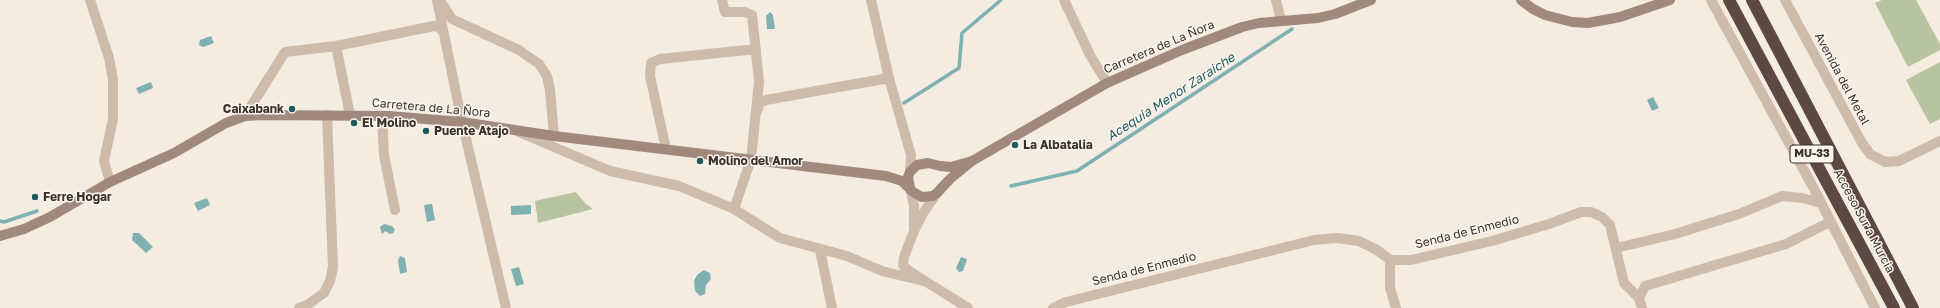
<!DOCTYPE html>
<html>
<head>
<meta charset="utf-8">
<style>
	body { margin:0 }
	canvas { display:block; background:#f4ebe1 }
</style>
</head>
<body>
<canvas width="1940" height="308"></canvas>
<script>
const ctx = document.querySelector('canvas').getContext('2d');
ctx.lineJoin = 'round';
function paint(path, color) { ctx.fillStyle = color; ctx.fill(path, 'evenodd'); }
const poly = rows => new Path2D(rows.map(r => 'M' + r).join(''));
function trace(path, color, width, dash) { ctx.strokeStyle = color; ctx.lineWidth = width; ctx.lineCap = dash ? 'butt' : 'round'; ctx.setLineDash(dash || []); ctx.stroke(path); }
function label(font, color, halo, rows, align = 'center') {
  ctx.font = font + ' "Golos Text",sans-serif'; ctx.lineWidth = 3; ctx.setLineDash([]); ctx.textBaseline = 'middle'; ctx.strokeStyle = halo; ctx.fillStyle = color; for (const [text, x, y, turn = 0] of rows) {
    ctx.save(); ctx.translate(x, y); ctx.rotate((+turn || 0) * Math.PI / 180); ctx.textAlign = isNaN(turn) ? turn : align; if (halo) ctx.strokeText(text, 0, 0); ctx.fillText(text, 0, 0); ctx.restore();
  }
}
const green = poly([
	[1882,0,1916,0,1940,44,1940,50,1908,67,1875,3],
	[1940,62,1940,119,1930,124,1906,80],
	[576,192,585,203,593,209,538,223,535,201]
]);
const water = poly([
	[770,12,773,15,775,29,767,29,766,16],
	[211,36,214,43,203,47,199,45,200,40],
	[151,82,153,88,139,94,136,88],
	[1653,97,1659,108,1652,111,1647,100],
	[207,198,210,205,198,211,194,203],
	[432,204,435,220,427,222,424,205],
	[531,205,531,214,511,215,511,206],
	[384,224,392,226,395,230,393,233,390,234,385,231,382,234,380,227],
	[133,233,139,233,153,247,146,253,132,240],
	[400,256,405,258,407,272,400,274,398,260],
	[961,257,967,259,963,271,959,272,956,268],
	[519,267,524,284,516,286,511,269],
	[704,270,710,273,711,279,706,285,705,294,700,296,695,291,694,281,697,275]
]);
const stream = poly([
	[904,103,959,68,962,33,1001,0],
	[1011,186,1077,171,1292,29],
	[0,221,4,222,37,211]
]);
const minor = poly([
	[90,0,109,58,113,80,113,119,104,161,110,182],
	[437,0,462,122,506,308],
	[440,0,452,19,519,50,539,64,547,76,550,90,554,136],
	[722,0,725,12,745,12,752,15,759,82,751,159,734,209],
	[871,0,889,78,911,155,910,172],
	[1064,0,1090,55,1107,83],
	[1276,0,1281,20],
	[1711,0,1813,187,1875,308],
	[1785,0,1862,143,1870,154,1885,162,1899,161,1940,141],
	[336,46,350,115],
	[757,111,760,103,766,100,889,78],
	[245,116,285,52,336,46,434,26,439,27,442,31],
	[382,116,384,155,395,210],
	[519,132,610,171,679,186,734,209,780,238,847,256,882,271,924,281],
	[666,149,650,76,651,63,660,59,756,49],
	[1616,248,1675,234,1739,214,1782,196,1802,198,1821,203],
	[820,250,832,308],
	[1390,260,1390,288,1396,308],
	[1639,298,1645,286,1786,244,1830,222],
	[299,308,307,305,324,293,330,281,333,267,327,115],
	[1053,308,1066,302,1314,240,1337,238,1359,241,1377,250,1390,260,1411,260,1492,241,1549,224,1581,212,1591,212,1602,217,1610,225,1624,283,1639,298,1642,308]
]);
const tertiary = poly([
	[910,188,914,205,914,227],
	[937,193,923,213,914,231,904,257,903,265,909,271,968,308]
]);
const secondary = poly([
	[1521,0,1533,9,1545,15,1572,22,1588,23,1620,17,1670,0],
	[910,188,908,177,910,172,917,165,928,163,940,166,951,167,972,161,1107,83,1182,50,1242,27,1259,23,1318,18,1335,14,1371,0],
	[0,236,24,229,50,217,110,182,174,153,226,123,245,116,262,115,389,116,462,122,554,136,886,176,902,181,913,192,922,197,933,196,937,193,950,179,972,161]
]);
const motorway = poly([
	[1729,0,1894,308],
	[1752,0,1913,308]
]);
const markers = [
	[292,109,4,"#1f5a5e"],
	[354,123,4,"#1f5a5e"],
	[426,131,4,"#1f5a5e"],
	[1015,145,4,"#1f5a5e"],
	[700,161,4,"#1f5a5e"],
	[35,197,4,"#1f5a5e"]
];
const shields = [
	[1812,154,44]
];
const shieldNames = [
	["MU-33",1812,154]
];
const streetNames = [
	["Carretera de La Ñora",1159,47,-23],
	["Avenida del Metal",1842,79,62],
	["Carretera de La Ñora",431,108,5],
	["Acceso Sur a Murcia",1864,221,62],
	["Senda de Enmedio",1467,232,-14],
	["Senda de Enmedio",1144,269,-14]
];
const poiNames = [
	["Caixabank",284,109,"right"],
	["El Molino",362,123],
	["Puente Atajo",434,131],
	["La Albatalia",1023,145],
	["Molino del Amor",708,161],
	["Ferre Hogar",43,197]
];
const waterNames = [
	["Acequia Menor Zaraiche",1171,97,-33]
];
paint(green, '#b8c4a0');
paint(water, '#7fb0b2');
trace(stream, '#7fb0b2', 3.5);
trace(minor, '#cdbbac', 10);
trace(tertiary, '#cdbbac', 10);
trace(secondary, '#a18a7d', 10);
trace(motorway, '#5c4a42', 12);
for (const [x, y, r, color] of markers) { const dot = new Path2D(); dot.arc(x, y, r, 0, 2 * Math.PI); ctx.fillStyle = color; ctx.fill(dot); trace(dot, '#fbf5ee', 1.5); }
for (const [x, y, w] of shields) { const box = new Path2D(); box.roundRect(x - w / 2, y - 9, w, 18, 3); ctx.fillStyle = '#fbf5ee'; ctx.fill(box); trace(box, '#3b302b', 1); }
label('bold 11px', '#3b302b', null, shieldNames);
label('12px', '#3b302b', '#fbf5ee', streetNames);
label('bold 12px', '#3b302b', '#fbf5ee', poiNames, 'left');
label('italic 13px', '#1f5a5e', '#fbf5ee', waterNames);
</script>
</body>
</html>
